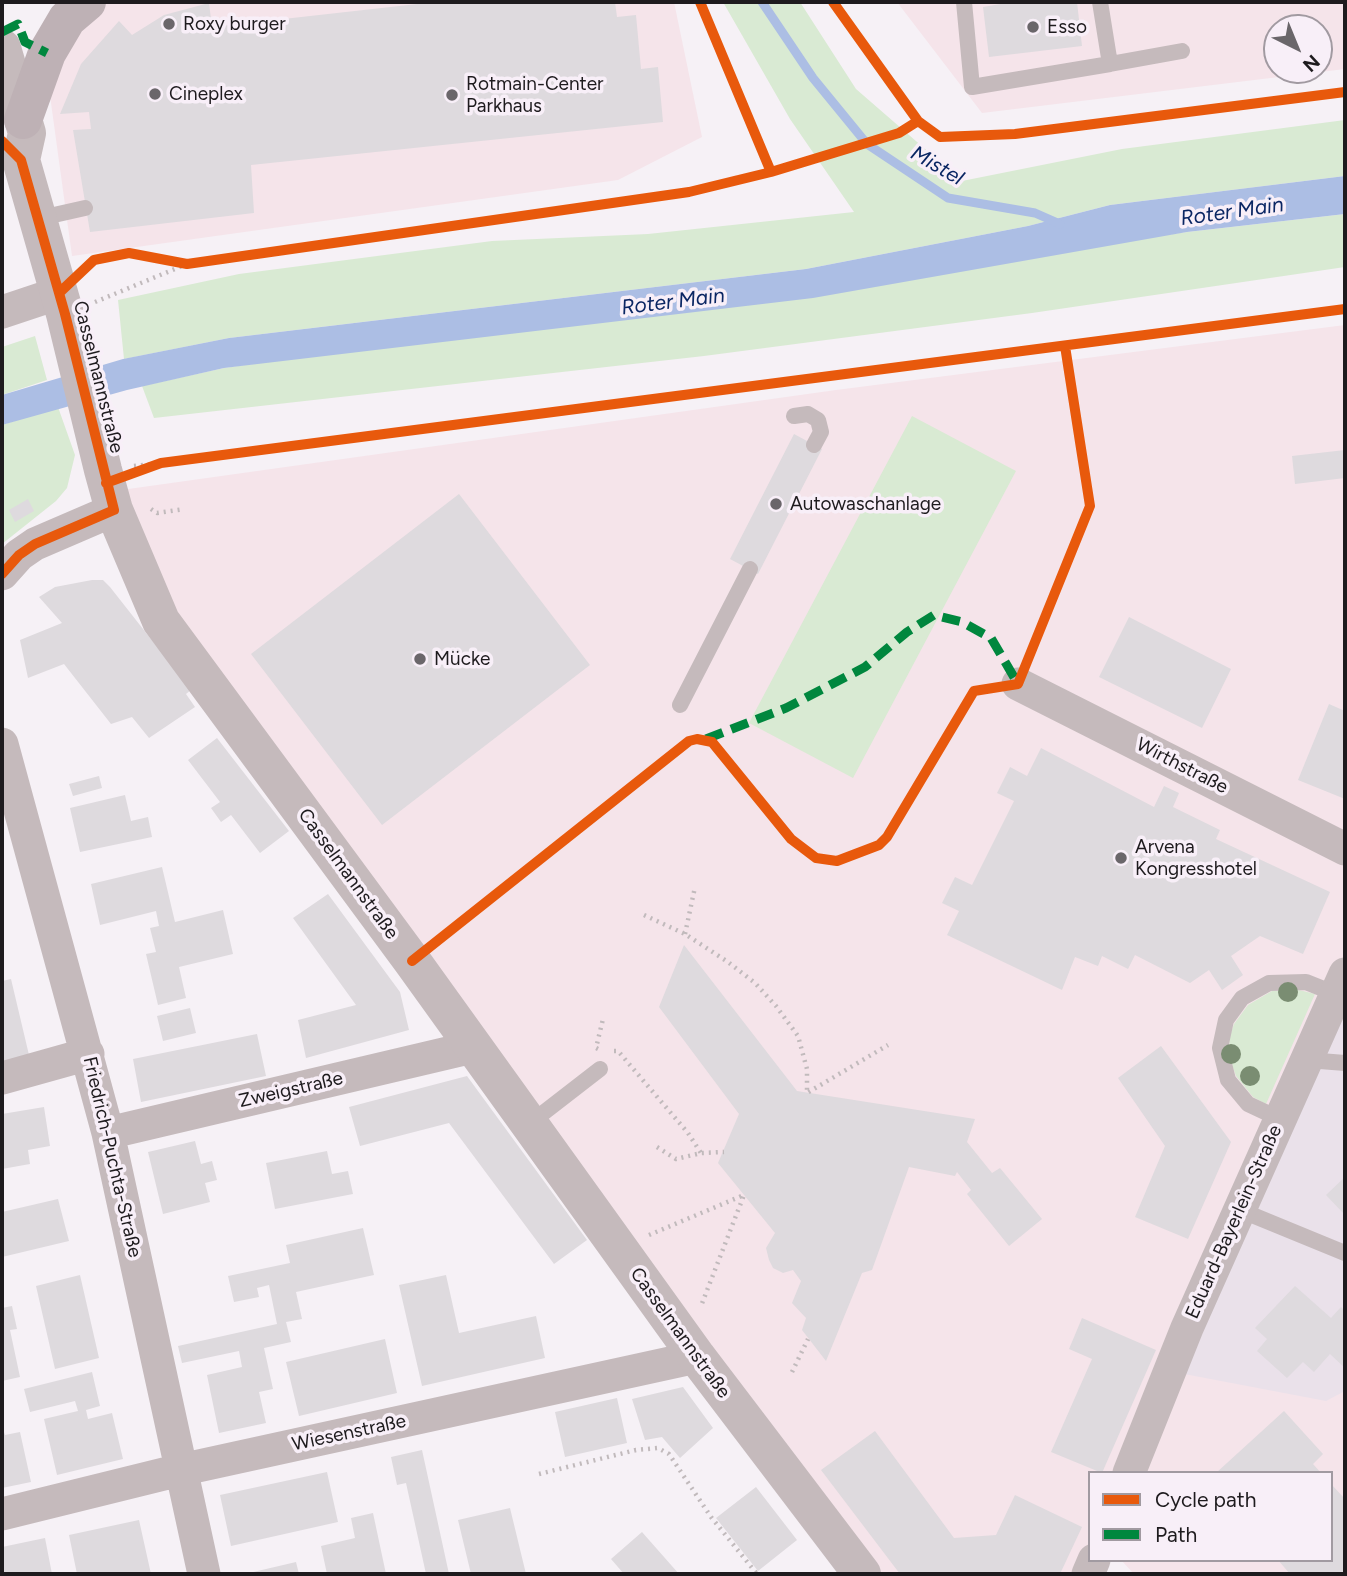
<!DOCTYPE html>
<html>
<head>
<meta charset="utf-8">
<style>
	body { margin:0 }
	#map { position:relative; width:1347px; height:1576px; overflow:hidden; background:#f6f1f6; font-family:Figtree,sans-serif }
	canvas { display:block }
	.frame { position:absolute; inset:0; border:4px solid #1e1b1e; pointer-events:none }
	.legend { position:absolute; left:1088px; top:1471px; width:245px; height:91px; box-sizing:border-box; background:#f8eff8; border:2px solid #a19aa1; margin:0; padding:9px 12px; list-style:none; font-size:21px; color:#1e1b1e }
	.legend li { display:flex; align-items:center; gap:14px; height:35px }
	.legend b { width:35px; border:2px solid #a19aa1 }
	.north { position:absolute; left:1263px; top:14px; width:70px; height:70px; box-sizing:border-box; background:#f8eff8; border:2px solid #a19aa1; border-radius:50%; rotate:137deg; font-size:19px; font-weight:700; line-height:28px; text-align:center; color:#1e1b1e }
	.north::after { content:''; display:block; margin:auto; width:24px; height:32px; background:#6a666a; clip-path:polygon(50% 0,100% 100%,50% 72%,0 100%) }
</style>
</head>
<body>
<div id="map">
<canvas width="1347" height="1576"></canvas>
<div class="frame"></div>
<ul class="legend">
<li><b style="height:9px;background:#e8590c"></b>Cycle path</li>
<li><b style="height:9px;background:#00873e"></b>Path</li>
</ul>
<div class="north">N</div>
</div>
<script>
const ctx = document.querySelector('canvas').getContext('2d');
ctx.lineJoin = 'round';
function paint(path, color) { ctx.fillStyle = color; ctx.fill(path, 'evenodd'); }
const poly = rows => new Path2D(rows.map(r => 'M' + r).join(''));
function trace(path, color, width, dash) { ctx.strokeStyle = color; ctx.lineWidth = width; ctx.lineCap = dash ? 'butt' : 'round'; ctx.setLineDash(dash || []); ctx.stroke(path); }
function label(font, color, halo, rows, align = 'center') {
  ctx.font = font + ' Figtree,sans-serif'; ctx.lineWidth = 7; ctx.setLineDash([]); ctx.textBaseline = 'middle'; ctx.strokeStyle = halo; ctx.fillStyle = color; for (const [text, x, y, turn = 0] of rows) {
    ctx.save(); ctx.translate(x, y); ctx.rotate((+turn || 0) * Math.PI / 180); ctx.textAlign = isNaN(turn) ? turn : align; if (halo) ctx.strokeText(text, 0, 0); ctx.fillText(text, 0, 0); ctx.restore();
  }
}
const commercial = poly([
	[98,2,674,2,702,137,618,180,72,256,48,81],
	[897,2,1345,2,1345,69,982,113],
	[1277,28,1319,28,1319,70,1277,70],
	[1345,325,1345,1574,1134,1574,1121,1560,1331,1560,1331,1473,1090,1473,1090,1560,1084,1574,865,1574,163,620,114,491,836,390]
]);
const built = poly([
	[1345,1005,1345,1391,1326,1401,1179,1373]
]);
const green = poly([
	[723,2,800,2,856,89,962,181,1122,149,1345,120,1345,176,1110,205,1028,226,806,269,229,338,124,359,118,300,239,274,492,241,648,234,854,212,790,119],
	[1345,214,1345,267,1032,313,704,356,154,418,142,386,224,368,1187,232],
	[35,336,47,380,2,395,2,347],
	[58,407,75,455,67,488,56,501,2,544,2,425],
	[912,416,1016,471,853,778,749,723],
	[1295,989,1315,994,1266,1104,1253,1097,1236,1076,1231,1062,1229,1038,1234,1024,1248,1005,1272,991]
]);
const water = poly([
	[1345,176,1345,214,1187,232,813,298,224,368,127,390,2,425,2,395,123,359,229,338,806,269,1028,226,1110,205]
]);
const stream = poly([
	[762,2,813,78,867,144,948,198,1035,213,1060,224]
]);
const building = poly([
	[435,2,615,2,617,17,636,15,641,69,658,67,663,122,251,165,254,213,90,232,73,130,91,129,89,112,60,114,81,64,119,21,132,35,164,15,209,3,212,27],
	[1012,2,1077,2,1082,46,989,57,983,7],
	[794,434,822,449,758,574,730,559],
	[1345,450,1345,478,1295,484,1292,456],
	[459,494,590,665,382,825,251,654],
	[28,499,34,511,15,522,9,510],
	[92,580,103,580,110,587,191,690,186,694,195,707,149,738,132,717,111,724,64,664,28,678,20,640,62,623,39,597,55,587],
	[1129,617,1231,669,1202,728,1099,677],
	[1329,704,1345,711,1345,799,1298,780],
	[217,738,289,831,260,853,231,815,221,822,211,808,220,802,188,760],
	[1041,748,1154,807,1164,786,1179,793,1173,807,1220,830,1216,839,1330,892,1303,954,1260,936,1231,956,1243,975,1222,990,1209,970,1190,983,1135,955,1128,969,1102,956,1098,966,1075,957,1062,990,947,935,959,911,942,903,955,877,972,885,1014,801,997,793,1010,767,1027,776],
	[99,776,102,788,73,796,69,784],
	[125,795,131,821,148,817,152,837,80,852,70,808],
	[162,867,175,922,223,910,233,954,179,967,186,998,158,1005,146,954,156,952,150,928,159,926,156,911,100,925,91,884],
	[328,894,400,992,409,1030,306,1058,298,1020,356,1005,293,918],
	[684,945,797,1091,975,1119,967,1142,992,1173,1000,1168,1042,1219,1009,1246,967,1194,971,1190,957,1172,955,1176,909,1167,872,1270,862,1273,826,1361,802,1330,806,1318,792,1303,801,1281,793,1270,783,1273,773,1268,769,1260,766,1248,775,1233,718,1163,739,1114,659,1007],
	[11,979,29,1055,2,1062,2,981],
	[190,1008,196,1033,163,1041,157,1016],
	[257,1034,266,1076,141,1102,133,1059],
	[1161,1046,1231,1142,1188,1239,1135,1217,1165,1146,1118,1078],
	[467,1076,587,1240,554,1264,449,1123,360,1146,349,1107],
	[44,1107,50,1146,28,1150,30,1164,2,1169,2,1114],
	[195,1141,201,1164,212,1161,217,1180,205,1183,210,1202,163,1214,148,1152],
	[327,1151,332,1174,348,1171,353,1194,275,1209,266,1163],
	[1345,1177,1345,1215,1326,1195],
	[58,1199,69,1241,2,1257,2,1212],
	[363,1228,374,1275,296,1292,302,1319,286,1322,291,1342,264,1348,273,1389,259,1392,266,1423,219,1433,207,1375,242,1367,239,1351,182,1363,178,1346,277,1324,269,1285,257,1288,259,1297,234,1302,228,1276,290,1263,286,1245],
	[80,1275,99,1358,55,1369,36,1286],
	[446,1275,459,1333,536,1316,545,1358,422,1386,399,1285],
	[1295,1286,1331,1318,1341,1307,1345,1311,1345,1368,1330,1354,1314,1372,1303,1362,1287,1378,1257,1351,1267,1339,1255,1328],
	[12,1306,17,1329,10,1330,20,1377,2,1381,2,1308],
	[1082,1318,1156,1350,1102,1473,1051,1452,1092,1359,1069,1349],
	[385,1339,397,1393,299,1416,286,1362],
	[92,1372,100,1406,86,1410,88,1419,112,1413,123,1459,57,1475,44,1419,78,1411,75,1401,30,1412,24,1389],
	[683,1387,713,1428,680,1458,662,1437,645,1440,632,1399],
	[617,1398,627,1443,565,1457,555,1412],
	[1284,1411,1323,1454,1313,1464,1321,1473,1216,1473],
	[2,1426,5,1435,20,1432,31,1482,2,1488],
	[875,1431,954,1538,996,1535,1015,1495,1082,1527,1060,1574,900,1574,821,1470],
	[422,1450,449,1574,426,1574,406,1483,397,1485,391,1457],
	[327,1472,338,1522,231,1546,220,1495],
	[1331,1484,1345,1499,1345,1574,1290,1574,1278,1560,1331,1560],
	[756,1487,797,1540,758,1571,716,1518],
	[510,1508,526,1574,471,1574,458,1520],
	[373,1513,386,1574,327,1574,321,1546,355,1538,351,1518],
	[139,1520,151,1574,77,1574,69,1535],
	[642,1532,679,1574,624,1574,611,1559],
	[45,1538,52,1574,2,1574,2,1547],
	[296,1562,299,1574,249,1574,249,1573]
]);
const path = poly([
	[95,302,187,264],
	[134,466,161,463],
	[151,509,157,513,184,509],
	[644,915,685,934,728,962,755,983,776,1006,798,1036,807,1069,807,1093,888,1045],
	[685,934,695,887],
	[598,1049,596,1048,603,1019],
	[614,1051,618,1051,688,1133,701,1153],
	[657,1147,676,1159,701,1153,724,1152],
	[649,1235,744,1195,701,1306],
	[792,1372,808,1339],
	[539,1474,636,1450,658,1448,669,1454,711,1517,757,1574]
]);
const service = poly([
	[964,2,972,87,1110,64],
	[1100,2,1110,64,1182,51],
	[36,219,85,208],
	[794,416,808,414,818,420,821,432,814,445],
	[680,705,750,569],
	[1308,1056,1320,1061,1345,1063],
	[1280,1119,1248,1104,1228,1080,1220,1048,1226,1020,1242,998,1269,983,1306,982,1336,994],
	[529,1124,600,1069],
	[1240,1210,1345,1253]
]);
const minor = poly([
	[2,312,59,293],
	[2,574,19,555,35,544,114,510],
	[1018,684,1345,849],
	[2,744,108,1133,204,1574],
	[2,1078,88,1054],
	[108,1133,473,1047],
	[1129,1473,1187,1328,1345,974],
	[2,1514,180,1470,697,1357],
	[1088,1574,1094,1560]
]);
const tertiary = poly([
	[2,48,27,133,21,160,65,314,103,470,114,510,161,621,412,961,697,1357,862,1574]
]);
const primary = poly([
	[23,120,47,53,67,19,87,2]
]);
const quiet = poly([
	[2,32,18,24,25,42,47,53],
	[706,739,786,708,865,667,907,632,934,615,962,622,991,638,1018,684]
]);
const cycleway = poly([
	[700,2,771,172],
	[833,2,918,121],
	[2,141,21,160,65,314,114,510,35,544,19,555,2,574],
	[59,293,94,260,129,253,187,264,689,192,771,172,899,133,918,121,940,137,1015,134,1345,92],
	[106,483,161,463,1345,309],
	[412,961,689,741,697,739,712,742,791,839,816,858,837,861,879,845,887,837,974,691,1018,684,1090,506,1065,346]
]);
const trees = [
	[1288,992],
	[1231,1054],
	[1250,1076]
];
const markers = [
	[169,24,7,"#6a666a"],
	[1033,27,7,"#6a666a"],
	[155,94,7,"#6a666a"],
	[452,95,7,"#6a666a"],
	[776,504,7,"#6a666a"],
	[420,659,7,"#6a666a"],
	[1121,858,7,"#6a666a"]
];
const poiNames = [
	["Roxy burger",183,24],
	["Esso",1047,27],
	["Rotmain-Center",466,84],
	["Parkhaus",466,106],
	["Cineplex",169,94],
	["Autowaschanlage",790,504],
	["Mücke",434,659],
	["Arvena",1135,847],
	["Kongresshotel",1135,869]
];
const streetNames = [
	["Casselmannstraße",98,377,76],
	["Wirthstraße",1182,766,27],
	["Casselmannstraße",348,874,54],
	["Zweigstraße",291,1090,-13],
	["Friedrich-Puchta-Straße",112,1157,77],
	["Eduard-Bayerlein-Straße",1234,1222,-66],
	["Casselmannstraße",680,1333,54],
	["Wiesenstraße",349,1433,-12]
];
const waterNames = [
	["Mistel",937,166,30],
	["Roter Main",1232,212,-8],
	["Roter Main",673,302,-7]
];
paint(commercial, '#f5e4ea');
paint(built, '#eae1ea');
paint(green, '#d9ead3');
paint(water, '#acbee4');
trace(stream, '#acbee4', 9);
paint(building, '#dedade');
trace(path, '#c1babc', 4.5, [2, 5]);
trace(service, '#c5babc', 16);
trace(minor, '#c5babc', 33);
trace(tertiary, '#c5babc', 38);
trace(primary, '#beb1b5', 38);
trace(quiet, '#00873e', 9, [18, 9]);
trace(cycleway, '#e8590c', 10);
ctx.fillStyle = '#7a8d72';
for (const [x, y] of trees) { ctx.beginPath(); ctx.arc(x, y, 10, 0, 2 * Math.PI); ctx.fill(); }
for (const [x, y, r, color] of markers) { const dot = new Path2D(); dot.arc(x, y, r, 0, 2 * Math.PI); ctx.fillStyle = color; ctx.fill(dot); trace(dot, '#f8eff8', 2.5); }
label('19px', '#1e1b1e', '#f8eff8', poiNames, 'left');
label('19px', '#1e1b1e', '#f8eff8', streetNames);
label('italic 21px', '#0a2663', '#f8eff8', waterNames);
</script>
</body>
</html>
